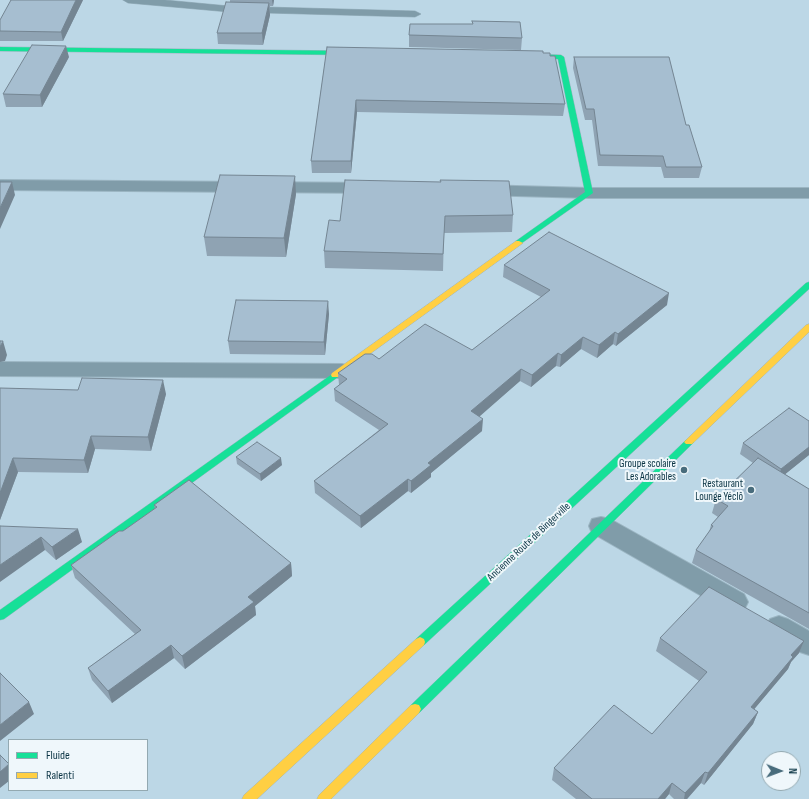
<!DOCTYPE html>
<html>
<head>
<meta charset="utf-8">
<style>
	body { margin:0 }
	#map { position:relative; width:809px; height:799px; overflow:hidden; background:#bcd7e6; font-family:"Sofia Sans Condensed",sans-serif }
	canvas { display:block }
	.legend { position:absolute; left:8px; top:739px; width:140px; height:52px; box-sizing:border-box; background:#eff7fb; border:1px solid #93a9b1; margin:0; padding:5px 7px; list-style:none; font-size:12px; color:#093343 }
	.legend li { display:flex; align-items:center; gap:8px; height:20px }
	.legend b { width:20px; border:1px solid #93a9b1 }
	.north { position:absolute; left:761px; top:751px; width:40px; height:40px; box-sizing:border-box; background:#eff7fb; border:1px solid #93a9b1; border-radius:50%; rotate:91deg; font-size:11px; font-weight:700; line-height:16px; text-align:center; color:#093343 }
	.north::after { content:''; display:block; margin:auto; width:14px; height:18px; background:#486c7c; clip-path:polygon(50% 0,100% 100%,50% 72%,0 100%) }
</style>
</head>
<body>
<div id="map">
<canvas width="809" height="799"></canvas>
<ul class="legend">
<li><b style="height:5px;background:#16e098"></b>Fluide</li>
<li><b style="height:5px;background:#ffcf43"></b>Ralenti</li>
</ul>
<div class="north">N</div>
</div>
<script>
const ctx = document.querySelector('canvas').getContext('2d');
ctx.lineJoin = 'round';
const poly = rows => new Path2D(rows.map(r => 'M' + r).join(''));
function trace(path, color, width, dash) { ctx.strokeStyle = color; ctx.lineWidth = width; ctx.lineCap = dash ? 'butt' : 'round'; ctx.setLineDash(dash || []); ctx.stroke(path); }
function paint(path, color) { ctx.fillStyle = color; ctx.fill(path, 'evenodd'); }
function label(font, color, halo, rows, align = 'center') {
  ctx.font = font + ' "Sofia Sans Condensed",sans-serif'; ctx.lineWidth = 4; ctx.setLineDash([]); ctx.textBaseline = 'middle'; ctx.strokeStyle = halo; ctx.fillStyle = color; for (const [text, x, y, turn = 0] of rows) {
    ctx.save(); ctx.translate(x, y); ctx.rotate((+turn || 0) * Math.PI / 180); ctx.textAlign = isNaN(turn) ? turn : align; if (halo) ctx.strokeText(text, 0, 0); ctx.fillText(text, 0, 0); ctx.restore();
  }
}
const lane = poly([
	[123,0,165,0,229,6,415,11,421,14,415,17,229,12,128,3,123,0]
]);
const street = poly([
	[0,180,374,183,380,184,383,188,380,192,374,193,0,190,0,180],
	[480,185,589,188,809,188,809,198,589,198,480,195,474,194,471,190,474,186,480,185],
	[0,362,342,364,350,366,353,371,350,376,342,378,0,376,0,362],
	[601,517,610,519,744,594,748,602,744,610,735,613,726,610,592,533,589,526,592,519,601,517],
	[779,616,788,619,809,631,809,655,800,652,770,635,766,627,770,619,779,616]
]);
const fast = poly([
	[0,47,355,51,358,53,355,55,0,51,0,47],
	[525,54,561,55,564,57,593,193,519,245,515,243,516,241,585,192,558,59,523,57,522,56,525,54],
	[809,282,809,289,424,645,420,647,416,645,415,642,416,639,806,283,809,282],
	[335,372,338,373,339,375,338,377,4,619,0,620,0,610,335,372],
	[689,439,692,440,694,442,692,444,419,713,415,714,411,713,409,709,411,705,686,440,689,439]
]);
const slow = poly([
	[516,241,519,241,523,243,338,377,332,377,331,375,332,373,516,241],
	[809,324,809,332,692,444,686,444,684,442,686,440,806,325,809,324],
	[420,637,424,639,425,642,424,645,257,799,242,799,244,795,416,639,420,637],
	[415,704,419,705,421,709,419,713,331,799,317,799,319,795,411,705,415,704]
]);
const wall = poly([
	[83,0,63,41,0,41,0,31],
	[230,0,274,0,273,6,270,6,270,15,263,45,218,44,217,33,230,2],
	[472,24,522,38,521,50,409,47,409,35],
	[327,47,543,53,550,56,565,104,563,116,357,112,351,173,312,173,311,161],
	[69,57,42,107,6,107,3,94],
	[574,57,686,125,702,167,699,178,664,178,661,167,598,166,592,120,585,120,573,68],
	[345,180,513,215,512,232,444,233,443,271,325,268,324,251,340,221],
	[296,194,286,257,207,256,204,237],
	[504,265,667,305,616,346,613,344,597,358,581,349,560,367,556,366,531,387,520,381,479,416,482,431,431,473,431,477,411,493,408,491,361,528,315,493,314,481,379,430,335,401,334,389,339,385,338,373,379,359,472,350,541,297,503,277],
	[329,314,325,355,230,354,228,341],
	[0,388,166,394,151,451,95,449,88,473,18,472,0,520],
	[809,421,809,455,785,474,809,489,809,629,692,563,696,550,709,532,711,525,718,517,712,513,716,499,753,463,740,454,743,443],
	[236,457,282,465,261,481,237,464],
	[154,505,291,563,292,576,255,606,256,615,185,669,174,658,112,703,92,680,88,668,135,634,75,578,71,565,123,531,155,509],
	[0,526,82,542,56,560,45,550],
	[660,638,804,641,799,653,791,662,788,669,754,709,758,712,753,724,704,785,701,783,687,799,674,799,669,794,665,799,576,799,552,780,554,768,652,734,699,681,656,651]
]);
const shadedWall = poly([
	[76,0,83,0,63,41,61,32],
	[272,0,274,0,273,6],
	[269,3,270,15,263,45,262,33],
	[66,46,69,57,42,107,40,95],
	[356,100,357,112,351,173,351,161],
	[295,176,296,194,286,257,284,238],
	[12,182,15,195,0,229,0,208],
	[669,293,667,305,616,346,618,334],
	[328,301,329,314,325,355,324,342],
	[615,332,613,344,597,358,599,345],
	[583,337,581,349,560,367,561,355],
	[3,341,7,355,5,361,0,362,0,347],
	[558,353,556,366,531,387,532,375],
	[521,369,520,381,471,424,471,411],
	[163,380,166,394,151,451,148,437],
	[483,419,482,431,431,473,431,477,411,493,411,481,428,463],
	[91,436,95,449,88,473,84,460],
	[809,447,809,455,778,480,781,469],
	[13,458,18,472,0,520,0,493],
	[281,458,282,465,261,481,260,474],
	[408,479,408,491,361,528,360,516],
	[78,529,82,542,56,560,52,547],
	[41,537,45,550,0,582,0,565],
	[291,563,292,576,255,606,256,615,185,669,182,656,248,597],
	[804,641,799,653,791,662,788,669,746,719,751,707,791,655],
	[171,645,174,658,112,703,108,691],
	[29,702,34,714,0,741,0,725],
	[758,712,753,724,704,785,708,773],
	[9,764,9,781,0,788,0,772],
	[705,772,701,783,687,799,684,799,685,793],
	[672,783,669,794,665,799,658,799]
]);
const building = poly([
	[11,0,76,0,61,32,0,31,0,20,11,0],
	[226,2,269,3,262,33,217,33,226,2],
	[472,21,520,22,522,38,409,35,410,24,473,24,472,21],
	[32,45,66,46,40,95,3,94,32,45],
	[327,47,543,51,543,53,550,53,550,56,555,56,565,104,356,100,351,161,311,161,327,47],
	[574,57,669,57,686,125,689,125,702,167,666,167,663,156,600,155,594,109,586,109,574,57],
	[220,175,295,176,284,238,204,237,220,175],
	[345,180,441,182,440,180,509,181,513,215,445,216,443,254,324,251,329,220,340,221,345,180],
	[0,182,12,182,0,208,0,182],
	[549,232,669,293,618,334,615,332,599,345,583,337,561,355,558,353,532,375,521,369,471,411,483,419,428,463,431,465,411,481,408,479,360,516,314,481,388,424,334,389,347,379,338,373,365,354,372,354,379,359,425,324,472,350,550,290,504,265,549,232],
	[236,300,328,301,324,342,228,341,236,300],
	[0,341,3,341,0,347,0,341],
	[82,378,163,380,148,437,91,436,84,460,13,458,0,493,0,388,78,390,82,378],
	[789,408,809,421,809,447,781,469,743,443,789,408],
	[257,442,281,458,260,474,236,457,257,442],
	[758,458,809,489,809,613,696,550,713,526,711,525,728,506,716,499,758,458],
	[189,480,291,563,248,597,254,602,182,656,171,645,108,691,88,668,141,630,71,565,119,531,123,531,157,507,154,505,189,480],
	[0,526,78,529,52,547,41,537,0,565,0,526],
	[709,587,804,641,791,655,793,657,751,707,758,712,708,773,705,772,685,793,672,783,658,799,592,799,554,768,614,705,652,734,707,672,660,638,709,587],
	[0,673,29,702,0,725,0,673],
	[0,755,9,764,0,772,0,755]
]);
const markers = [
	[684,470,4,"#486c7c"],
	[751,490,4,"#486c7c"]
];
const poiNames = [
	["Groupe scolaire",676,464],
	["Les Adorables",676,477],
	["Restaurant",743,484],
	["Lounge Yéclô",743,497]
];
const streetNames = [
	["Ancienne Route de Bingerville",529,542,-43]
];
trace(lane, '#9bb5c2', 1);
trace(street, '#9bb5c2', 2);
trace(fast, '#9bb5c2', 1);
trace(slow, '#9bb5c2', 1);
paint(lane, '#809ca9');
paint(street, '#809ca9');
paint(fast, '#16e098');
paint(slow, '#ffcf43');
paint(wall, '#8fa3b3');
paint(shadedWall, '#748592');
paint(building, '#a6bed0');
trace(building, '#748592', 1);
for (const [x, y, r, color] of markers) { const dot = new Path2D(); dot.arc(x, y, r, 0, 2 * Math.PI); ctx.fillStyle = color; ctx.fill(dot); trace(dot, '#eff7fb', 1.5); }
label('11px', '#093343', '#eff7fb', poiNames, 'right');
label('11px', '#093343', '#eff7fb', streetNames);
</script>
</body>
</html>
